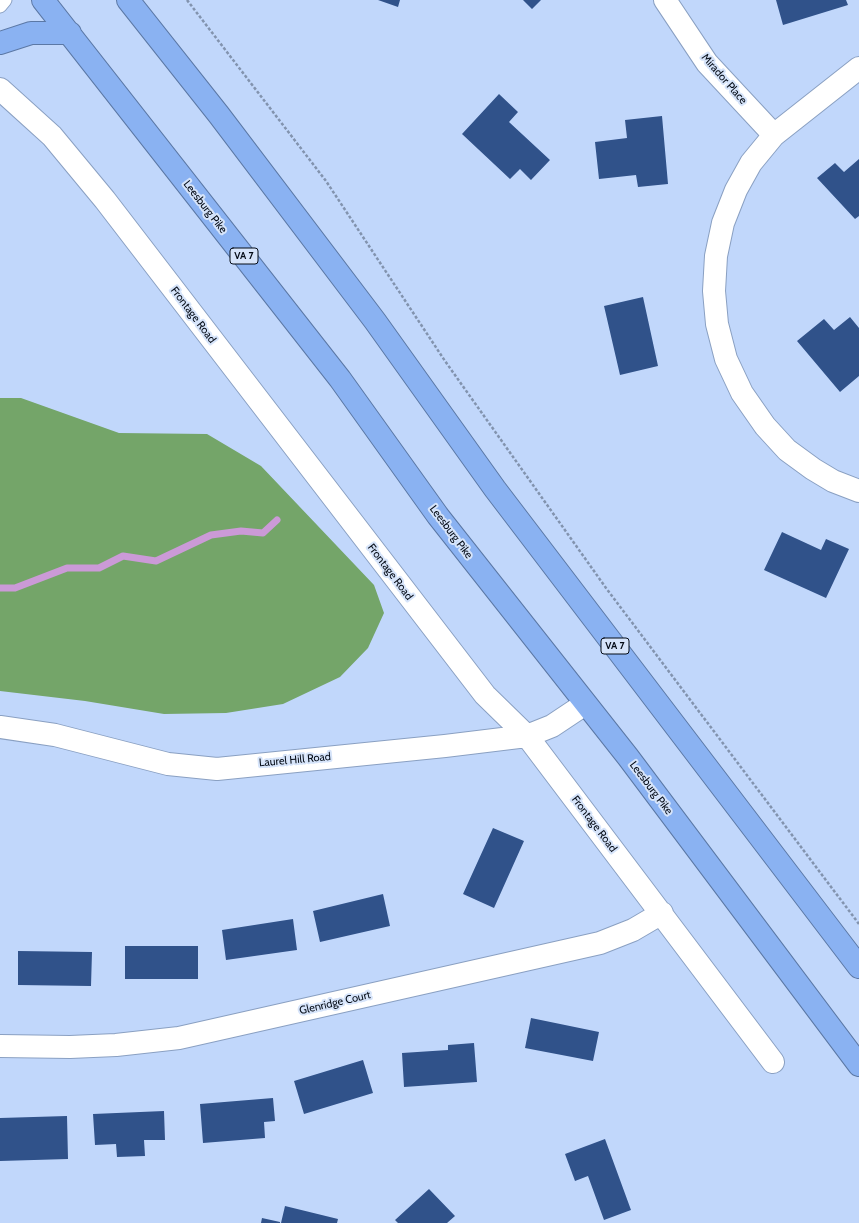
<!DOCTYPE html>
<html>
<head>
<meta charset="utf-8">
<style>
	body { margin:0 }
	canvas { display:block; background:#c1d7fb }
</style>
</head>
<body>
<canvas width="859" height="1223"></canvas>
<script>
const ctx = document.querySelector('canvas').getContext('2d');
ctx.lineJoin = 'round';
function paint(path, color) { ctx.fillStyle = color; ctx.fill(path, 'evenodd'); }
const poly = rows => new Path2D(rows.map(r => 'M' + r).join(''));
function trace(path, color, width, dash) { ctx.strokeStyle = color; ctx.lineWidth = width; ctx.lineCap = dash ? 'butt' : 'round'; ctx.setLineDash(dash || []); ctx.stroke(path); }
function label(font, color, halo, rows, align = 'center') {
  ctx.font = font + ' Cabin,sans-serif'; ctx.lineWidth = 4; ctx.setLineDash([]); ctx.textBaseline = 'middle'; ctx.strokeStyle = halo; ctx.fillStyle = color; for (const [text, x, y, turn = 0] of rows) {
    ctx.save(); ctx.translate(x, y); ctx.rotate((+turn || 0) * Math.PI / 180); ctx.textAlign = isNaN(turn) ? turn : align; if (halo) ctx.strokeText(text, 0, 0); ctx.fillText(text, 0, 0); ctx.restore();
  }
}
const forest = poly([
	[0,398,21,398,119,433,207,434,261,466,374,585,384,613,368,648,340,677,283,704,226,713,164,714,85,701,0,691]
]);
const stream = poly([
	[0,588,15,588,67,568,99,568,123,556,156,561,211,535,241,531,263,533,277,520]
]);
const building = poly([
	[378,0,400,0,398,7],
	[523,0,541,0,532,9],
	[776,0,846,0,848,5,783,25],
	[499,94,518,112,509,122,550,160,531,180,520,169,510,179,462,134],
	[662,116,668,184,638,187,636,175,599,179,595,142,627,138,625,120],
	[859,159,859,216,855,219,817,178,835,163,844,172],
	[643,297,658,366,620,375,604,306],
	[850,317,859,328,859,376,840,392,797,341,824,319,834,330],
	[782,532,821,550,826,539,849,549,826,598,764,570],
	[493,828,524,841,494,908,463,894],
	[383,894,390,926,320,942,313,911],
	[293,919,297,950,226,960,222,930],
	[125,946,198,946,198,979,125,979],
	[18,951,92,952,91,986,18,985],
	[531,1018,599,1032,593,1061,525,1048],
	[474,1043,477,1082,404,1087,402,1053,448,1050,448,1045],
	[363,1060,373,1093,304,1114,294,1081],
	[273,1098,275,1121,264,1122,265,1138,203,1143,200,1104],
	[164,1111,165,1140,144,1140,145,1156,117,1157,116,1144,95,1145,93,1114],
	[67,1116,68,1159,0,1161,0,1118],
	[605,1139,631,1210,604,1220,588,1176,575,1181,565,1154],
	[429,1189,455,1216,447,1223,398,1223,395,1220],
	[285,1206,338,1219,337,1223,281,1223],
	[262,1218,280,1222,280,1223,261,1223]
]);
const path = poly([
	[187,0,326,181,445,361,606,588,859,924]
]);
const lane = poly([
	[0,6,5,0]
]);
const street = poly([
	[665,0,707,63,774,135],
	[859,68,774,135,751,163,736,190,723,223,716,256,714,291,717,324,726,359,742,393,765,426,787,450,813,469,833,481,859,491],
	[0,89,52,136,105,200,485,695,527,736,773,1062],
	[0,727,55,735,168,764,217,769,445,746,527,736,552,726,585,704],
	[0,1046,70,1047,116,1045,179,1038,600,943,633,930,662,913]
]);
const highway = poly([
	[43,0,340,379,438,516,628,757,859,1065],
	[128,0,219,115,375,321,495,489,859,967],
	[0,43,31,33,70,33]
]);
const shields = [
	[244,256,28],
	[615,646,28]
];
const shieldNames = [
	["VA 7",244,256],
	["VA 7",615,646]
];
const streetNames = [
	["Mirador Place",724,79,49],
	["Leesburg Pike",205,207,52],
	["Frontage Road",193,315,53],
	["Leesburg Pike",451,532,53],
	["Frontage Road",390,572,53],
	["Laurel Hill Road",295,760,-5],
	["Leesburg Pike",651,788,53],
	["Frontage Road",594,824,53],
	["Glenridge Court",335,1003,-13]
];
paint(forest, '#74a569');
trace(stream, '#cb9ad7', 7);
paint(building, '#30528a');
trace(lane, '#8aa0c2', 15);
trace(street, '#8aa0c2', 24);
trace(highway, '#5b78a5', 24);
trace(path, '#8293ae', 2.5, [3, 2]);
trace(lane, '#fff', 13);
trace(street, '#fff', 22);
trace(highway, '#8ab2f2', 22);
for (const [x, y, w] of shields) { const box = new Path2D(); box.roundRect(x - w / 2, y - 8, w, 16, 3); ctx.fillStyle = '#d6e4fa'; ctx.fill(box); trace(box, '#050c17', 1); }
label('bold 10px', '#050c17', null, shieldNames);
label('11px', '#050c17', '#d6e4fa', streetNames);
</script>
</body>
</html>
